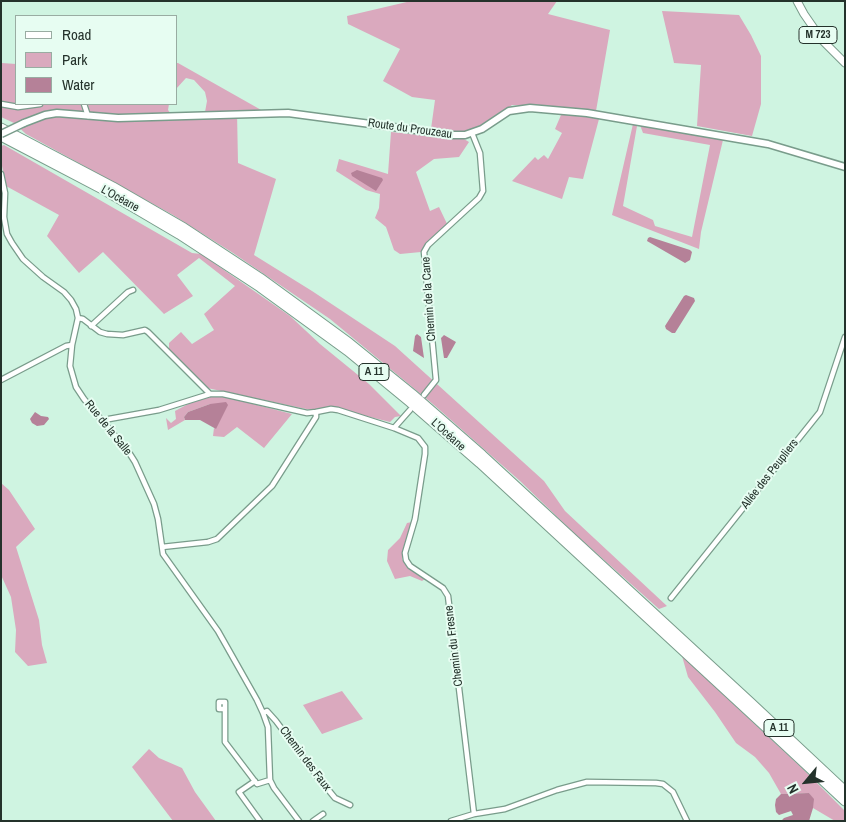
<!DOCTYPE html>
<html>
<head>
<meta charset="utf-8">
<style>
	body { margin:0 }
	#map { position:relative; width:846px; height:822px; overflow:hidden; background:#cff4e1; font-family:"Archivo Narrow",sans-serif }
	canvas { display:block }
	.frame { position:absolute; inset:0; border:2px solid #24322b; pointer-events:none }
	.legend { position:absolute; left:15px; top:15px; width:162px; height:90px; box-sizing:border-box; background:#e7fdf2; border:1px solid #99aca2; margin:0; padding:6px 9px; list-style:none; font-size:15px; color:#24322b }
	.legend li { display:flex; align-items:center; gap:10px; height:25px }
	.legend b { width:25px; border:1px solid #99aca2 }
	.north { position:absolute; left:781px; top:757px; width:50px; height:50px; -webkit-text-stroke:4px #e7fdf2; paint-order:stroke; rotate:242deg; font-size:14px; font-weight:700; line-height:20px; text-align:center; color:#24322b }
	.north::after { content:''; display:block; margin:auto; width:18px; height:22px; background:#24322b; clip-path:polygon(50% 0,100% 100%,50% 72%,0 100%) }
</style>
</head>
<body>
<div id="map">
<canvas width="846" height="822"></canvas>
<div class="frame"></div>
<ul class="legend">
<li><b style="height:6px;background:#fff"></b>Road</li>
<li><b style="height:14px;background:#daa9be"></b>Park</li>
<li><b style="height:14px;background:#b58198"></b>Water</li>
</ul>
<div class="north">N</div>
</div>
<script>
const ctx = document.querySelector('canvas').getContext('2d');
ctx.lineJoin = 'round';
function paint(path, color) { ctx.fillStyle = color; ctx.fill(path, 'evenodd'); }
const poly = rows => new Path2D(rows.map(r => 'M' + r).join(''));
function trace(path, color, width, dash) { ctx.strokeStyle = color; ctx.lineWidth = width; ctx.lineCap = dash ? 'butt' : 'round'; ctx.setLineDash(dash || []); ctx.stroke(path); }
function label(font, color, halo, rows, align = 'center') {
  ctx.font = font + ' "Archivo Narrow",sans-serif'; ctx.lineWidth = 4; ctx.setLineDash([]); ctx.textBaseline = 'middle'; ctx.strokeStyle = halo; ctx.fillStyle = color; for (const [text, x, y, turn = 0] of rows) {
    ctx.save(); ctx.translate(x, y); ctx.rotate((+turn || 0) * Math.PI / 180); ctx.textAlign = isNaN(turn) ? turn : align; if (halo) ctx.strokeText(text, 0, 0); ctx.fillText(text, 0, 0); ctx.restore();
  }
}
const green = poly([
	[411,1,557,1,548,14,610,30,596,111,599,119,583,179,569,177,562,199,512,181,535,157,538,160,544,155,548,159,562,133,555,129,564,108,512,105,486,124,473,130,459,133,431,129,435,100,412,97,383,81,400,49,348,24,347,16],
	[662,11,739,15,751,35,761,56,761,104,752,136,697,126,701,65,674,63],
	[2,63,16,64,16,104,169,104,168,110,171,114,205,112,207,101,205,92,194,80,186,78,176,89,176,63,178,63,263,111,237,112,238,163,276,179,254,255,312,291,395,346,544,481,565,511,667,606,659,609,575,534,520,481,434,405,330,319,233,253,173,215,26,134,14,123,1,117],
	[633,124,637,126,623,206,653,220,655,226,692,237,710,145,643,133,640,125,723,140,701,232,699,249,612,215],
	[391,132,464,139,469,142,459,157,434,159,416,172,430,211,439,207,449,228,421,252,400,254,394,250,386,227,375,218,379,208,380,194,366,190,336,171,339,159,388,174],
	[4,145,192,253,201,254,290,316,320,344,369,384,401,416,395,417,390,422,330,407,311,410,207,388,169,350,169,343,181,332,192,344,214,330,204,314,235,286,199,258,177,275,193,296,164,314,103,252,79,273,47,236,59,215,6,186,1,161,1,146],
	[214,396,226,397,292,414,264,448,237,427,224,437,213,436,214,428,216,429,210,404,188,412,184,417,185,420,168,430,166,418,171,423,176,419,175,411,190,403],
	[1,483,9,490,35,529,16,547,39,620,42,645,47,663,28,666,15,652,16,630,11,597,1,575],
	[412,522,403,549,402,559,407,566,425,579,422,581,410,576,395,579,387,561,388,550,400,538,407,523],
	[682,656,805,771,845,811,845,821,835,821,813,808,813,799,809,793,781,794,769,773,755,757,736,743,715,712,688,677],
	[342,691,363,719,322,734,303,705],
	[149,749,159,758,182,768,195,792,216,821,173,821,132,767]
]);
const water = poly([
	[357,170,382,178,383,180,376,191,352,176,351,173],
	[650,237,690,250,692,252,690,260,685,263,647,241,648,238],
	[686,295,694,298,695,301,675,333,672,333,666,329,665,326,684,296],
	[417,334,421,337,424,358,413,351,415,336],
	[444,335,456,342,447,358,444,358,441,338],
	[226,402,228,405,216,429,200,420,185,420,184,417,188,412,210,404],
	[35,412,41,416,48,417,49,419,44,425,37,426,32,423,30,419],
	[809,793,814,799,813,808,809,821,781,821,784,818,793,815,791,811,779,815,776,812,775,805,776,799,781,794]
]);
const street = poly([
	[1,104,18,107,40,104],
	[84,104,88,116],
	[1,174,5,193,4,217,7,234,12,243,23,259,43,277,64,292,71,300,76,309,78,318,72,345,70,366,76,387,84,399,128,451,135,462,154,504,158,519,163,554,218,631,257,700,263,713,268,727,270,780,274,788,299,821],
	[78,318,83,319,100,332,107,334,123,335,145,330,148,332,210,394],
	[91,326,128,292,133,290],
	[1,380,66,346,72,345],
	[424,395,436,380,424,252,428,245,479,198,483,191,480,153,472,133],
	[104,422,109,419,159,410,210,394,223,394,307,413,316,412],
	[394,428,410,410],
	[162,547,208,542,217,539,272,486,316,417,316,412,331,409,338,410,394,428,418,438,425,447,425,454,415,519,405,553,406,560,410,566,443,588,448,596,474,814],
	[671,598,820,412,845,337],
	[225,709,219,709,219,702,225,702,225,742,257,784,270,780],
	[263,713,267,711,276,721,317,776,335,798,350,805],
	[255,781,239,792,260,821],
	[313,821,323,814],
	[451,821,474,814,505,809,557,790,587,782,656,783,663,784,673,792,687,821]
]);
const secondary = poly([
	[24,123,45,115,57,113,118,118,288,113,453,135,465,135,482,129,509,111,530,108,587,113,768,144,845,167]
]);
const primary = poly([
	[797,1,804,14,822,40,845,63]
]);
const highway = poly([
	[1,128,113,187,184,228,260,278,349,343,412,394,482,455,750,702,845,791],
	[1,136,106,191,179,234,260,287,348,351,410,402,480,463,770,731,845,801]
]);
const secondaryBridge = poly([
	[1,134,24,123]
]);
const shields = [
	[818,35,38],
	[374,372,30],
	[779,728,30]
];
const shieldNames = [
	["M 723",818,35],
	["A 11",374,372],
	["A 11",779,728]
];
const streetNames = [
	["Route du Prouzeau",410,129,8],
	["L’Océane",120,199,29],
	["Chemin de la Cane",429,299,-94],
	["Rue de la Salle",108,428,51],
	["L’Océane",448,435,42],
	["Allée des Peupliers",770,474,-52],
	["Chemin du Fresne",454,646,-97],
	["Chemin des Faux",305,759,53]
];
paint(green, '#daa9be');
paint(water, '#b58198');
trace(street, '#799c8b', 7);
trace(secondary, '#799c8b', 9);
trace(primary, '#799c8b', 9);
trace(highway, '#799c8b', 11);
trace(street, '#fff', 4.5);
trace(secondary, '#fff', 6);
trace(primary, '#fff', 7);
trace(highway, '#fff', 9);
trace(secondaryBridge, '#799c8b', 9, []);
trace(secondaryBridge, '#fff', 6);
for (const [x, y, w] of shields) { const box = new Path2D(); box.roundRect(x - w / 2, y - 8.5, w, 17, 4); ctx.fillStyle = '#e7fdf2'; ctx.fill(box); trace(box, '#24322b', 1); }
label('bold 11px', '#24322b', null, shieldNames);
label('12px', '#24322b', '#e7fdf2', streetNames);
</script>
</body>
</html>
